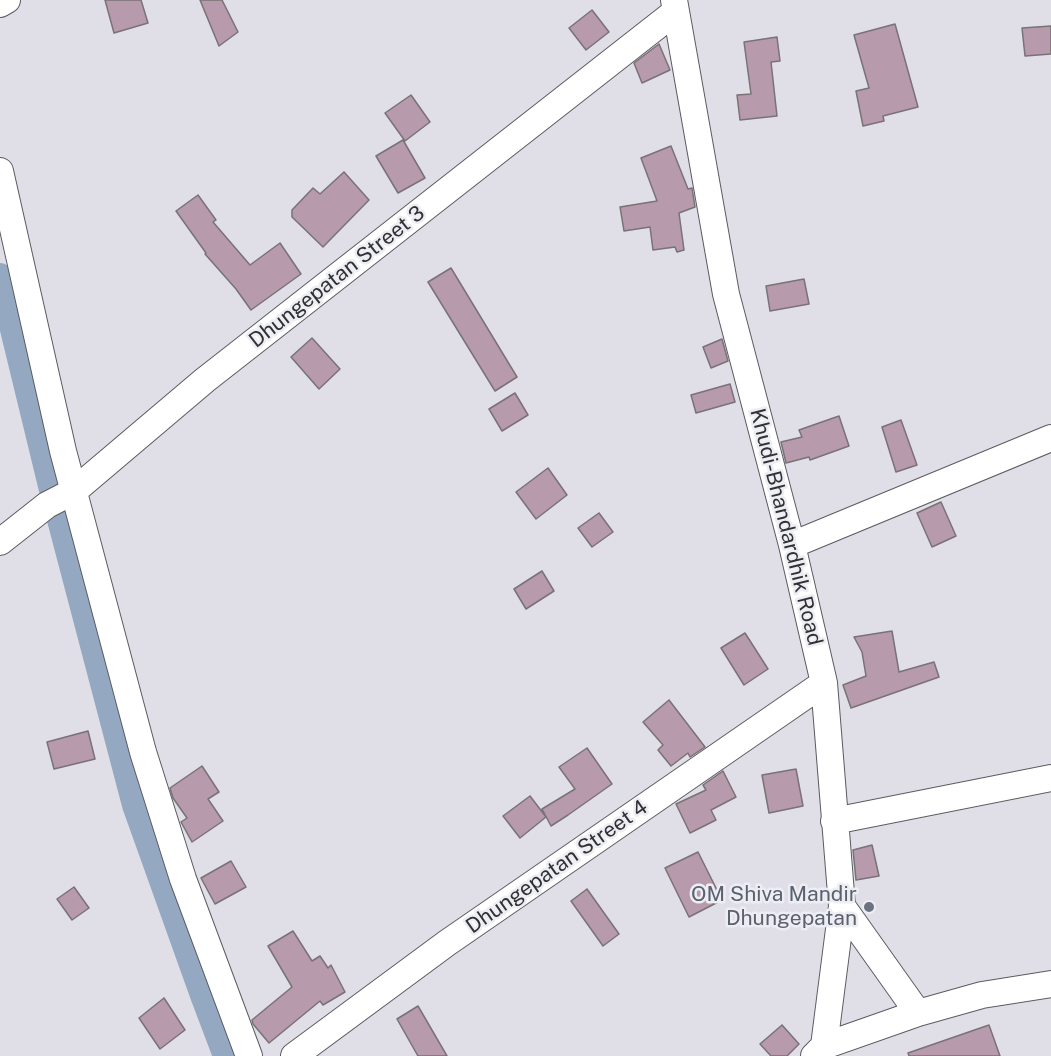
<!DOCTYPE html>
<html>
<head>
<meta charset="utf-8">
<style>
	body { margin:0 }
	canvas { display:block; background:#e0dfe7 }
</style>
</head>
<body>
<canvas width="1051" height="1056"></canvas>
<script>
const ctx = document.querySelector('canvas').getContext('2d');
ctx.lineJoin = 'round';
const poly = rows => new Path2D(rows.map(r => 'M' + r).join(''));
function trace(path, color, width, dash) { ctx.strokeStyle = color; ctx.lineWidth = width; ctx.lineCap = dash ? 'butt' : 'round'; ctx.setLineDash(dash || []); ctx.stroke(path); }
function paint(path, color) { ctx.fillStyle = color; ctx.fill(path, 'evenodd'); }
function label(font, color, halo, rows, align = 'center') {
  ctx.font = font + ' "Public Sans",sans-serif'; ctx.lineWidth = 5; ctx.setLineDash([]); ctx.textBaseline = 'middle'; ctx.strokeStyle = halo; ctx.fillStyle = color; for (const [text, x, y, turn = 0] of rows) {
    ctx.save(); ctx.translate(x, y); ctx.rotate((+turn || 0) * Math.PI / 180); ctx.textAlign = isNaN(turn) ? turn : align; if (halo) ctx.strokeText(text, 0, 0); ctx.fillText(text, 0, 0); ctx.restore();
  }
}
const canal = poly([
	[0,276,52,490],
	[58,512,135,805,203,995,226,1056]
]);
const building = poly([
	[105,0,141,0,148,23,114,33,105,0],
	[200,0,222,0,238,32,219,46,200,0],
	[592,10,609,32,586,50,569,28,592,10],
	[895,24,918,107,883,116,884,121,863,126,856,91,869,88,854,35,895,24],
	[1051,26,1051,54,1025,56,1022,28,1051,26],
	[777,37,780,61,771,62,777,116,740,120,737,95,751,94,744,42,777,37],
	[659,44,670,70,642,83,634,63,659,44],
	[411,95,430,122,405,141,385,113,411,95],
	[403,140,425,178,398,193,376,156,403,140],
	[671,146,688,189,692,188,695,207,679,213,684,250,677,252,675,247,653,250,650,227,624,231,620,207,657,201,641,158,671,146],
	[344,172,369,200,323,247,292,217,292,210,313,188,320,194,344,172],
	[198,195,216,220,213,222,250,265,280,243,301,274,251,310,236,289,205,254,206,253,176,211,198,195],
	[451,268,517,377,495,391,428,282,451,268],
	[804,279,809,304,770,311,766,286,804,279],
	[312,338,340,369,319,389,291,357,312,338],
	[722,339,728,361,711,368,703,347,722,339],
	[730,384,735,402,696,413,691,395,730,384],
	[515,393,528,415,502,431,489,409,515,393],
	[839,416,849,446,810,460,809,457,786,463,781,442,802,437,799,430,839,416],
	[901,420,917,465,896,472,882,427,901,420],
	[548,468,567,495,536,519,516,492,548,468],
	[941,502,956,536,932,547,917,513,941,502],
	[599,513,613,532,592,547,578,528,599,513],
	[542,571,554,591,526,609,514,589,542,571],
	[892,631,899,672,934,662,939,677,851,708,843,685,866,676,862,652,854,637,892,631],
	[745,633,768,669,744,685,721,648,745,633],
	[669,700,705,747,690,757,688,753,671,766,658,750,663,745,643,722,669,700],
	[88,731,95,759,54,769,47,742,88,731],
	[587,748,612,784,568,815,551,826,542,809,575,789,559,767,587,748],
	[202,766,219,792,208,799,223,821,192,842,181,822,187,818,173,798,170,788,202,766],
	[796,769,803,806,769,813,762,775,796,769],
	[723,771,736,797,711,810,716,820,690,833,676,804,706,790,703,785,723,771],
	[530,796,546,817,520,838,503,816,530,796],
	[872,845,879,876,856,880,853,850,872,845],
	[698,852,722,900,689,917,665,868,698,852],
	[231,861,246,887,215,904,201,878,231,861],
	[74,887,89,908,72,920,57,899,74,887],
	[587,889,619,934,603,946,571,901,587,889],
	[293,931,312,961,320,956,328,968,331,965,345,992,323,1005,320,1001,269,1043,253,1024,252,1020,292,987,268,946,293,931],
	[164,998,185,1030,160,1049,139,1018,164,998],
	[418,1006,447,1056,418,1056,397,1019,418,1006],
	[782,1025,799,1044,787,1056,771,1056,760,1044,782,1025],
	[989,1025,1000,1056,909,1056,908,1053,989,1025]
]);
const street = poly([
	[674,0,726,294,792,545,824,683,842,906,824,1046,814,1056],
	[0,4,7,0],
	[0,171,63,451,143,752,183,879,249,1056],
	[0,542,47,505,74,491,205,380,675,12],
	[792,545,1051,438],
	[834,821,1051,778],
	[842,906,918,1013],
	[824,1046,918,1013,982,995,1051,984],
	[294,1056,447,943,824,683]
]);
const markers = [
	[869,907,6,"#6b7280"]
];
const streetNames = [
	["Dhungepatan Street 3",337,277,-38],
	["Khudi-Bhandardhik Road",786,527,76],
	["Dhungepatan Street 4",557,867,-35]
];
const worshipNames = [
	["OM Shiva Mandir",857,895],
	["Dhungepatan",857,919]
];
trace(canal, '#94a9c1', 26);
paint(building, '#b79aab');
trace(building, '#797276', 1.5);
trace(street, '#5c5b62', 28);
trace(street, '#fff', 26);
for (const [x, y, r, color] of markers) { const dot = new Path2D(); dot.arc(x, y, r, 0, 2 * Math.PI); ctx.fillStyle = color; ctx.fill(dot); trace(dot, '#ededf4', 2); }
label('21px', '#313133', '#ededf4', streetNames);
label('21px', '#5b616d', '#ededf4', worshipNames, 'right');
</script>
</body>
</html>
